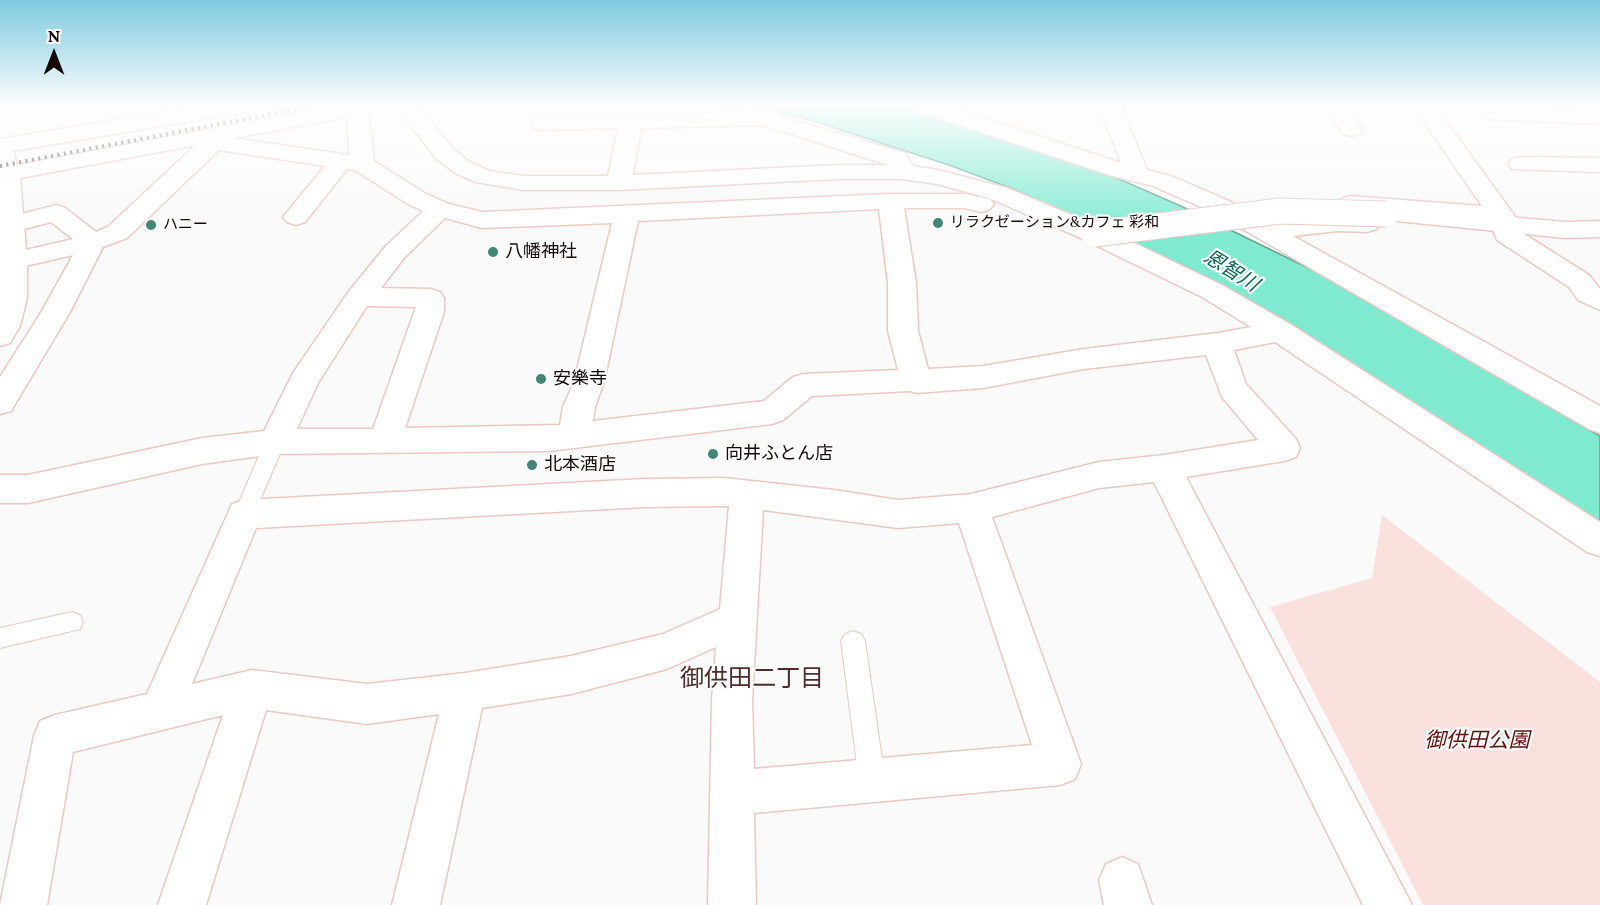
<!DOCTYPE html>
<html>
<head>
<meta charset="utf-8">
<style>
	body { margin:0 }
	#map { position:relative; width:1600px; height:905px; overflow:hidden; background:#fafafa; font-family:Lora,serif }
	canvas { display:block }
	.north { position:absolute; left:24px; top:24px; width:60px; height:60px; -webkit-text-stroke:4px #fafafa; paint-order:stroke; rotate:0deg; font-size:16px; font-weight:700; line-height:24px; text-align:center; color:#160a08 }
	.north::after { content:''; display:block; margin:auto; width:21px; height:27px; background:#160a08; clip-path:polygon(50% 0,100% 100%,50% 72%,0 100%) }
</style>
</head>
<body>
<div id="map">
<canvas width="1600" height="905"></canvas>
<div class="north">N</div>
</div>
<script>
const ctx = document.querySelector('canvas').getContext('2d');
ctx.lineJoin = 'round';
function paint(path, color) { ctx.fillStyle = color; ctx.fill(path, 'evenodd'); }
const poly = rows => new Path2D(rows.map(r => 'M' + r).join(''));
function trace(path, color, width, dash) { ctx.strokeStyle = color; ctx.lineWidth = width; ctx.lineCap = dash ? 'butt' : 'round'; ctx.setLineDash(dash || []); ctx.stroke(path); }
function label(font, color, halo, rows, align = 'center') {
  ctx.font = font + ' Lora,"Noto Sans JP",serif'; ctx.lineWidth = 4.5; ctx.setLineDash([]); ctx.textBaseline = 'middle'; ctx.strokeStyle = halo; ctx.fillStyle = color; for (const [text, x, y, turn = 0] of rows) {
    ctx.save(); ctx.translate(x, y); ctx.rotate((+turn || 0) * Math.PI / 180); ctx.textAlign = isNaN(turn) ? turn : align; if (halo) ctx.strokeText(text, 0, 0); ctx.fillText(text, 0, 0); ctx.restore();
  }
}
const green = poly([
	[1382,515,1600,682,1600,905,1423,905,1270,607,1372,578]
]);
const water = poly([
	[753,106,913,106,962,120,1087,165,1183,207,1331,279,1600,436,1600,526,1101,229,1013,189,949,165,807,119,753,106]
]);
const lane = poly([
	[275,435,282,437,285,442,254,514,251,520,244,522,237,520,234,514,265,442,268,437,275,435],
	[72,612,80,615,83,622,80,629,0,648,0,628,72,612],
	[853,631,861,634,865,641,885,780,881,789,872,793,863,789,859,780,841,641,845,634,853,631]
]);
const street = poly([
	[347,106,367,106,368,108,374,161,426,194,449,204,482,212,890,194,965,194,990,199,994,204,990,209,981,212,965,208,904,208,916,283,918,331,928,369,983,366,1084,349,1218,333,1251,327,1202,297,1085,240,989,198,937,184,903,179,838,179,619,190,523,190,476,182,455,173,437,159,395,106,418,106,453,149,471,163,490,171,523,176,608,176,618,128,542,130,534,128,531,123,534,118,740,112,750,107,778,113,780,116,905,153,913,166,938,170,1007,188,1103,228,1222,285,1290,324,1600,522,1600,556,1587,552,1275,342,1234,350,1246,384,1296,439,1300,448,1296,457,1284,461,1186,477,1412,905,1363,905,1154,482,1099,488,992,517,1081,764,1075,779,1060,785,754,813,756,905,708,905,712,701,716,647,667,669,571,694,482,708,440,905,392,905,439,714,367,724,266,710,206,905,158,905,223,715,73,752,47,905,0,905,34,736,40,721,55,715,147,694,232,504,244,500,645,479,724,478,834,490,898,500,971,494,1099,462,1164,455,1258,440,1222,397,1206,355,1084,369,983,388,916,393,910,391,812,396,783,420,772,424,574,448,548,451,275,454,202,464,28,503,0,503,0,475,28,475,202,438,264,431,293,373,349,291,386,246,423,211,408,204,355,170,347,169,305,222,296,225,287,222,283,217,325,166,219,150,127,238,103,247,70,312,11,411,0,414,0,377,42,311,73,255,0,272,0,256,73,239,51,222,12,232,3,229,0,223,3,219,56,205,65,208,96,232,109,226,204,137,216,128,224,126,232,128,235,133,232,138,349,155,347,106],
	[763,125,888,165,838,165,633,175,641,128,763,125],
	[879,209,888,283,888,331,898,370,804,374,793,377,764,401,593,421,595,407,604,382,638,221,879,209],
	[445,218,482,228,612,223,574,382,563,407,560,425,405,428,444,312,444,298,440,292,430,289,381,288,404,258,445,218],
	[367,306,416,307,373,429,297,429,318,383,367,306],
	[729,506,720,609,663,634,571,656,465,673,367,684,252,670,192,684,256,528,645,507,729,506],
	[763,510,898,528,959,523,1032,745,754,769,752,701,763,510],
	[914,106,947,106,1121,163,1099,106,1121,106,1147,170,1171,176,1231,202,1270,224,1337,215,1376,219,1380,224,1376,229,1367,232,1337,231,1293,236,1600,406,1600,433,1589,429,1213,212,1153,186,1109,175,917,111,914,106],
	[1326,106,1348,106,1362,129,1359,134,1351,136,1343,134,1326,106],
	[1413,106,1435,106,1514,215,1518,230,1589,275,1600,289,1600,310,1578,300,1569,287,1497,240,1490,222,1341,209,1337,204,1341,199,1350,196,1482,206,1413,106],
	[1495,107,1600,110,1600,124,1487,119,1484,114,1487,109,1495,107],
	[1520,157,1600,158,1600,172,1512,169,1508,164,1512,159,1520,157],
	[1122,857,1138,864,1152,905,1104,905,1099,880,1106,864,1122,857]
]);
const secondary = poly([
	[200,106,250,106,247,111,239,113,13,151,17,165,333,106,379,106,376,111,368,113,20,178,27,261,27,298,20,326,10,343,0,346,0,139,200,106],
	[1386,206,1565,222,1600,221,1600,237,1565,238,1377,219,1373,214,1377,209,1386,206]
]);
const rail = poly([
	[0,166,312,106]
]);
const secondaryBridge = poly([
	[1094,234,1280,211,1386,214]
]);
const markers = [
	[938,223,6,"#438576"],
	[151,225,6,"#438576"],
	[493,252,6,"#438576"],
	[541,379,6,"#438576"],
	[713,454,6,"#438576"],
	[532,465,6,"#438576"]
];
const farPoinames = [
	["リラクゼーション&カフェ 彩和",950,223],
	["ハニー",163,225]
];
const poiNames = [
	["八幡神社",505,252],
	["安樂寺",553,379],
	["向井ふとん店",725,454],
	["北本酒店",544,465]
];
const waterNames = [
	["恩智川",1231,271,32]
];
const nearParknames = [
	["御供田公園",1477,741]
];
const nearNeighbourhoodnames = [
	["御供田二丁目",752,679]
];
paint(green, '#fae1dd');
paint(water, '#80ead1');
trace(water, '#60a795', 1.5);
trace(lane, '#eec7c0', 2);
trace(street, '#eec7c0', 3);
trace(secondary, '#eec7c0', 3);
paint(lane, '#fff');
paint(street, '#fff');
paint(secondary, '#fff');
trace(rail, '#574f4d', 4, [2, 4.5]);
trace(secondaryBridge, '#eec7c0', 27, []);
trace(secondaryBridge, '#fff', 25);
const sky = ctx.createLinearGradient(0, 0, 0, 233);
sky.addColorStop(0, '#7ecadf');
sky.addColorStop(0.45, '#fdfdfd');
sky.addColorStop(1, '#fdfdfd00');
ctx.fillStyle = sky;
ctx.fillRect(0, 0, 1600, 233);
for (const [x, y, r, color] of markers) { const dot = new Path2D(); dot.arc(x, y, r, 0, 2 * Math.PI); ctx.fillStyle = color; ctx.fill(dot); trace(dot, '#fafafa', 2); }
label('15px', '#160a08', '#fafafa', farPoinames, 'left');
label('18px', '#160a08', '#fafafa', poiNames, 'left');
label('italic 20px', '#0b6555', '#fafafa', waterNames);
label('italic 21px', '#5d120c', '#fafafa', nearParknames);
label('24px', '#4c2d29', '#fafafa', nearNeighbourhoodnames);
</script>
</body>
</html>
